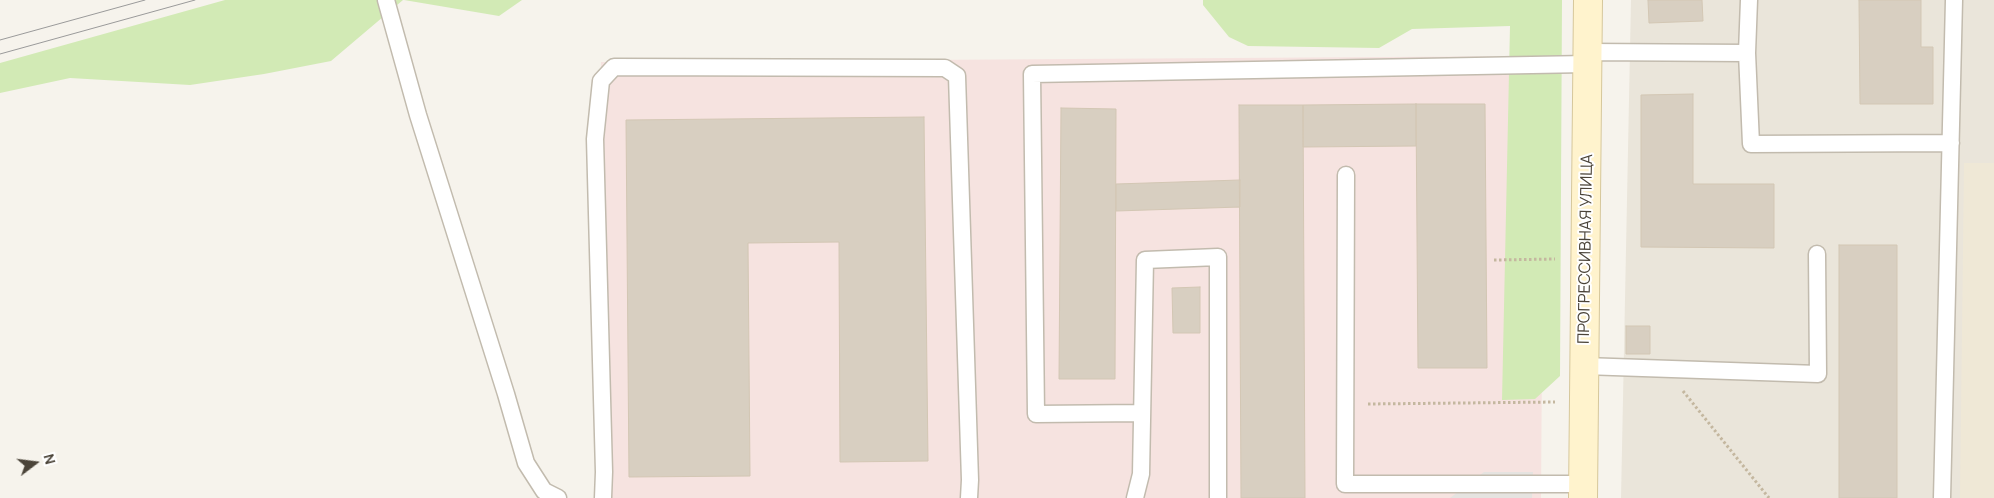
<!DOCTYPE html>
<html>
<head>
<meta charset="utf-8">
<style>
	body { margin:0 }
	#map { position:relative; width:1994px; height:498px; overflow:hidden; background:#f6f3ec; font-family:Manrope,sans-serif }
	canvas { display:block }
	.north { position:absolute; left:10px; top:438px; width:50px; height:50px; -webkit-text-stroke:4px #fff; paint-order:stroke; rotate:75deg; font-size:14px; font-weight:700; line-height:20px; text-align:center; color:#4b4439 }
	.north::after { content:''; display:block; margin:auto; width:18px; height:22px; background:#4b4439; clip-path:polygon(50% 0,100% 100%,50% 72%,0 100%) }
</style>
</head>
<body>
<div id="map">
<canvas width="1994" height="498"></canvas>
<div class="north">N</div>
</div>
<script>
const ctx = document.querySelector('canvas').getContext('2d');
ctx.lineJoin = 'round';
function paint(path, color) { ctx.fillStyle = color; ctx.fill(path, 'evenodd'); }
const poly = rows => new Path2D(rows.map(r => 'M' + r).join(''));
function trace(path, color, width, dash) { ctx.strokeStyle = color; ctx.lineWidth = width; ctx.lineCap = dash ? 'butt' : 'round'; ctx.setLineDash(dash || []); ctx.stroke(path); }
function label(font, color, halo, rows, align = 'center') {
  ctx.font = font + ' Manrope,sans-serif'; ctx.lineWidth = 4; ctx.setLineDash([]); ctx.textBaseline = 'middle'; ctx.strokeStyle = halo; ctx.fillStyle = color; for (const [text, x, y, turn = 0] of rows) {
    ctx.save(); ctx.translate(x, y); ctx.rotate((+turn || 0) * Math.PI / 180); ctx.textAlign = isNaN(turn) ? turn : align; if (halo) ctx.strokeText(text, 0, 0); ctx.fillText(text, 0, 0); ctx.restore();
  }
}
const residential = poly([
	[1631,0,1994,0,1994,498,1621,498]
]);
const education = poly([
	[1964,163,1994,163,1994,498,1960,498]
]);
const medical = poly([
	[1544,56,1541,498,597,498,595,478,601,62]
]);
const green = poly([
	[225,0,403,0,331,61,264,74,190,85,70,78,0,93,0,63],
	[404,0,522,0,499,16],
	[1203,0,1562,0,1560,376,1535,399,1502,400,1510,26,1412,29,1379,48,1248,46,1229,37,1203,5]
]);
const parking = poly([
	[1484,472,1533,472,1532,498,1450,498]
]);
const building = poly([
	[1648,0,1702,0,1703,21,1649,23,1648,0],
	[1859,0,1921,0,1921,47,1933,47,1933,104,1860,104,1859,0],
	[1693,94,1693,184,1774,184,1774,248,1641,247,1641,95,1693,94],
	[1416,104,1485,104,1487,368,1418,368,1416,104],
	[1416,104,1416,146,1303,147,1303,105,1416,104],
	[1239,105,1303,105,1305,498,1241,498,1239,105],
	[1061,108,1116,109,1115,379,1059,379,1061,108],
	[924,117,928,461,840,462,839,242,748,243,750,476,629,477,626,120,924,117],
	[1240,180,1240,207,1116,211,1116,184,1240,180],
	[1839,245,1897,245,1897,498,1839,498,1839,245],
	[1200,287,1200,333,1173,333,1172,288,1200,287],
	[1626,326,1650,326,1650,354,1626,354,1626,326]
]);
const path = poly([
	[1494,260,1555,259],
	[1683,391,1769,498],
	[1368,404,1555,402]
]);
const lane = poly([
	[386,0,418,115,506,394,526,463,544,491,558,498],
	[1749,0,1747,53,1751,144,1951,143],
	[1587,52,1747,53],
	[1346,175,1345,484,1583,484],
	[1584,366,1818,374,1817,254],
	[1142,413,1036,414,1032,74,1587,64],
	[603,498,604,472,595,139,601,81,614,67,945,68,957,76,970,480,969,498],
	[1135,498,1141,474,1145,260,1218,257,1218,498],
	[1942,498,1954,0]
]);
const secondary = poly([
	[1583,498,1588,0]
]);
const tram = poly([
	[0,40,145,0],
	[0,54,195,0]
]);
const streetNames = [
	["ПРОГРЕССИВНАЯ УЛИЦА",1586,249,-89]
];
paint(residential, '#eae5da');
paint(education, '#efe8d6');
paint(medical, '#f6e3e0');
paint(green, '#d2eab5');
paint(parking, '#e5e3e0');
paint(building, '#d8cfc1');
trace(building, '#d3c7b4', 1);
trace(lane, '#c2bbae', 19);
trace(secondary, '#d6c79b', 30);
trace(path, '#c4b79f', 3, [2.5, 2.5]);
trace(lane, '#fff', 16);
trace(secondary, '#fff3cd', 28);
trace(tram, '#9a9a9a', 1);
label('16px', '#4b4439', '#fff', streetNames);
</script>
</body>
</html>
